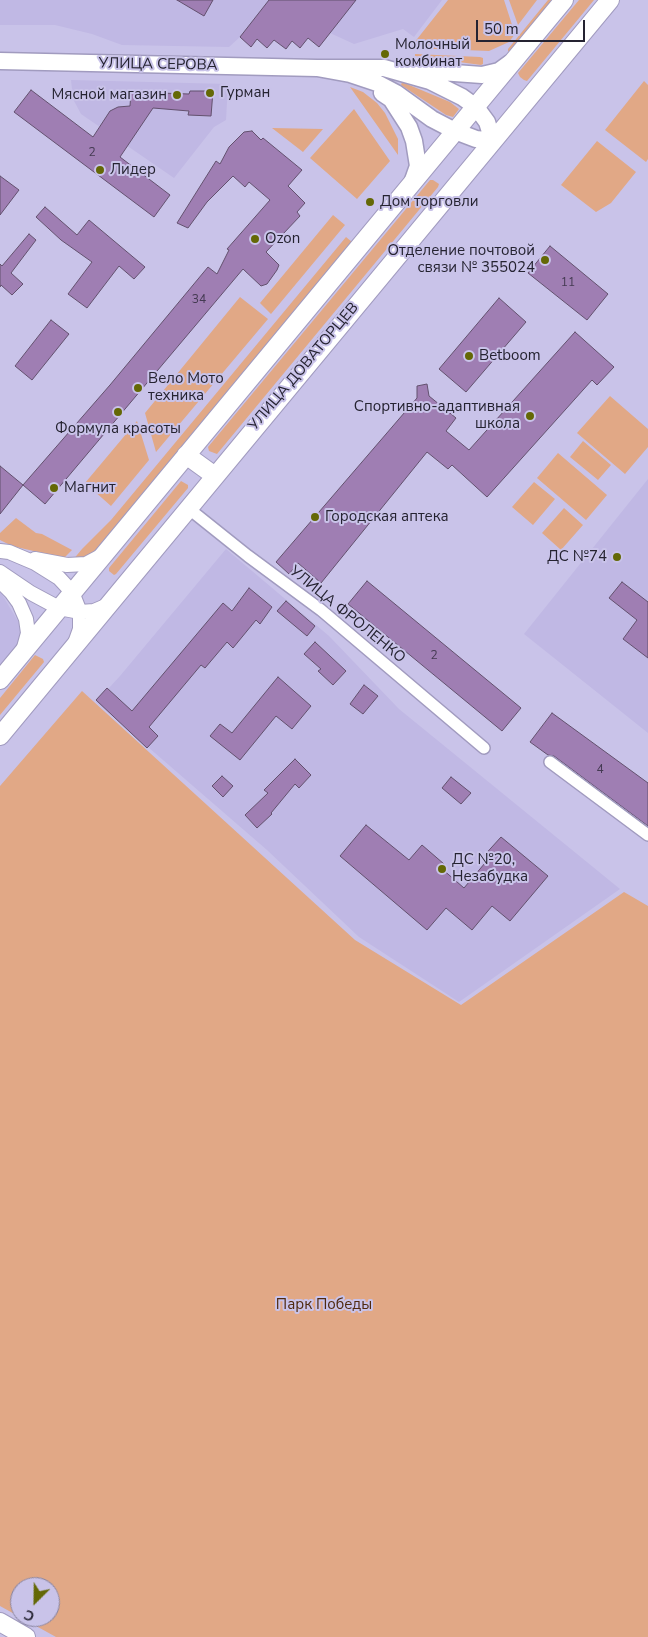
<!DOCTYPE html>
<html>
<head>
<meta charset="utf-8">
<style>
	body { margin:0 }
	#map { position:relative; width:648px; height:1637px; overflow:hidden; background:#c9c3e9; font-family:"Nunito Sans",sans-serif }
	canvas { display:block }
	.north { position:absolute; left:10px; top:1577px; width:50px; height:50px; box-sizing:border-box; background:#c9c3e9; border:1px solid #87839f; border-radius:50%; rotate:203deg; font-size:14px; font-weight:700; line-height:20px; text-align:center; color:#252331 }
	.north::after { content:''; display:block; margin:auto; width:18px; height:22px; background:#646806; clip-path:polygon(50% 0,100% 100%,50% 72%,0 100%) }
	.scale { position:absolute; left:476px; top:20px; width:109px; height:22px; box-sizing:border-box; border:2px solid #252331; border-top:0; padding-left:6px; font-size:15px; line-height:18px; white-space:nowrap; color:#252331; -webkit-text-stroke:4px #c9c3e9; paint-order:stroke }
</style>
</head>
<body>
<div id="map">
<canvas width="648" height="1637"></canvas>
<div class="north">С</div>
<div class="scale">50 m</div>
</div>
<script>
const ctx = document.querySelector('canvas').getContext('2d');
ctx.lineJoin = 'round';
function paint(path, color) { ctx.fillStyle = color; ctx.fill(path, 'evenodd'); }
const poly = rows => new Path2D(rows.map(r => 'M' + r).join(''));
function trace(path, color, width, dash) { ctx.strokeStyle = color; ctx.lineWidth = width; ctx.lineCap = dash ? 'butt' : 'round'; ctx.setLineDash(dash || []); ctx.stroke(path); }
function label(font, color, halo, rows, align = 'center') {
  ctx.font = font + ' "Nunito Sans",sans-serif'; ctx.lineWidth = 4; ctx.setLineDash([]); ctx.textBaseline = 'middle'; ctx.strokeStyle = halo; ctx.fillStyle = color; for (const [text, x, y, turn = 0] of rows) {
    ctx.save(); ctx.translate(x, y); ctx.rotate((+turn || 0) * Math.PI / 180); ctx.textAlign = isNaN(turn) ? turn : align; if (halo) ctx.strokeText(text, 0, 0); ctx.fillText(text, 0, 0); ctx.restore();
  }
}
const built = poly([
	[0,0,442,0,414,37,403,29,354,44,330,33,308,38,300,48,292,41,286,49,274,40,267,48,257,39,251,47,240,37,229,47,122,45,92,34,55,25,0,25],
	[71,80,228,84,226,120,214,127,174,178,81,114,73,99],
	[648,479,648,733,524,634],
	[226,549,329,636,399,709,620,889,459,1002,359,937,267,850,96,702,120,676],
	[0,591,19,623,22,635,20,644,0,672]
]);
const green = poly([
	[448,0,504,0,515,34,509,42,489,51,410,48],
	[509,0,537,0,518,25],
	[548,0,557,0,513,54,508,51,508,49],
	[579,0,594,0,527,81,524,80,520,77,518,73],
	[415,54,480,57,483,58,483,64,481,65,415,56],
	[644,81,648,85,648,159,646,162,605,130],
	[402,82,450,102,459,109,453,117,446,115,401,85],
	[350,87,363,92,377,103,385,113,398,139,398,155],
	[354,109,390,161,357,199,310,158],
	[272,128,323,129,303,152],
	[597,141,636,172,611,203,596,212,561,185],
	[430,180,433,180,439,184,438,187,217,454,209,451,208,447],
	[333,215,345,225,271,314,260,303],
	[346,237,352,242,102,546,84,560,72,561,82,549,111,520],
	[240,297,268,319,156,452,145,413],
	[610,396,648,429,648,447,625,474,577,433],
	[137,421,149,460,111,506,85,483],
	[583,441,611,465,598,480,570,457],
	[558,453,607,495,586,520,537,478],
	[181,481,188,485,188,488,116,574,114,575,109,571,109,568],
	[534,482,555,499,533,525,512,507],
	[564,508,583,525,561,550,542,533],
	[16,518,36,533,42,534,72,550,64,558,12,546,0,540,0,533],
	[35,655,43,659,44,662,0,715,0,698],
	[82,691,355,940,461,1005,624,892,648,906,648,1637,56,1637,0,1606,0,786],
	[20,1587,50,1587,50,1617,20,1617]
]);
const building = poly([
	[177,0,213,0,204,16,177,0],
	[269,0,356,0,319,47,308,38,300,48,292,41,286,49,274,40,267,48,257,39,251,47,240,37,269,0],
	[31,90,93,137,110,111,118,107,130,106,131,92,189,94,190,91,213,91,211,116,188,115,189,111,153,108,120,157,170,195,154,217,14,112,31,90],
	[252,131,261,140,263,138,302,170,288,186,305,203,297,212,300,216,266,252,279,265,277,270,267,284,261,286,243,269,45,504,23,485,110,385,208,267,217,274,229,250,227,249,270,200,249,182,245,187,233,176,207,202,188,228,177,223,216,161,220,164,229,147,244,132,252,131],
	[0,176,19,190,0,215,0,176],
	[45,207,77,235,89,220,145,267,134,279,119,266,87,308,68,294,92,262,61,240,36,217,45,207],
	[29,234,36,240,11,273,23,284,12,295,1,285,0,287,0,264,2,266,29,234],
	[550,246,608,294,587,320,528,273,550,246],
	[499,298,526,322,466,392,439,369,499,298],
	[51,320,69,334,32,380,15,366,51,320],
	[575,332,614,367,597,385,592,380,487,497,452,465,448,469,427,452,321,583,298,563,289,574,276,562,417,398,417,386,427,384,429,396,456,418,446,431,469,450,575,332],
	[0,466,23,485,0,514,0,466],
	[367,581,521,708,502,731,348,604,367,581],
	[622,582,648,602,648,658,623,639,637,620,609,598,622,582],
	[249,588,272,607,260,624,256,620,233,648,227,642,205,668,201,665,149,727,158,736,147,748,96,700,107,688,132,711,223,603,232,611,249,588],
	[286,601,315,626,307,636,277,611,286,601],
	[315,642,346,671,333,685,318,671,321,669,304,654,315,642],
	[278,677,311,706,292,729,276,716,240,760,210,736,220,724,232,733,278,677],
	[364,685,378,696,363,714,350,704,364,685],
	[552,713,648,783,648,826,554,756,548,755,530,742,552,713],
	[295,759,311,775,299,788,295,784,271,813,272,814,257,828,245,815,268,793,264,790,295,759],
	[222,776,233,786,223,797,212,786,222,776],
	[451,777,471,793,461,804,442,788,451,777],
	[366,825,409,860,422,845,444,864,441,868,464,888,485,863,481,859,501,837,548,876,510,921,492,906,472,930,446,908,427,930,340,856,366,825]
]);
const minor = poly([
	[188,508,248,556,321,610,484,748],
	[550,762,648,835]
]);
const tertiary = poly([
	[0,551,9,552,35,563,59,578,72,592,80,612,80,629,75,643],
	[35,559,67,565,86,564,101,556],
	[0,572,31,593,59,608,80,612,94,611,108,605],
	[0,581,11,592,19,603,26,619,28,633,23,651]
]);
const secondary = poly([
	[0,61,317,68,384,68,430,81,462,97,476,107,487,122,493,141,476,139,455,131,432,119,396,93,377,83,350,74,317,68],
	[413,70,482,75,499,71,510,63],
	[382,93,391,99,409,127,414,141,418,166,412,183]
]);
const primary = poly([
	[186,455,215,476],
	[0,680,564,0],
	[0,736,610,0],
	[0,1622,26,1637]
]);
const markers = [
	[385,54,5,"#646806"],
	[210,93,5,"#646806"],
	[177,95,5,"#646806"],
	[100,170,5,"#646806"],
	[370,202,5,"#646806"],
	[255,239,5,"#646806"],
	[545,260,5,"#646806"],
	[469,356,5,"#646806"],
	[138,388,5,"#646806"],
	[118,412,5,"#646806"],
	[530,416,5,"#646806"],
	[54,488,5,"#646806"],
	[315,517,5,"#646806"],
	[617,557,5,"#646806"],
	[442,869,5,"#646806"]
];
const numberNames = [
	["2",92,153],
	["11",568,283],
	["34",199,300],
	["2",434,656],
	["4",600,770]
];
const poiNames = [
	["Молочный",395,45],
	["комбинат",395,62],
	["Гурман",220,93],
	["Мясной магазин",167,95,"right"],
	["Лидер",110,170],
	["Дом торговли",380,202],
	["Ozon",265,239],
	["Отделение почтовой",535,251,"right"],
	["связи № 355024",535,268,"right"],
	["Betboom",479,356],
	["Вело Мото",148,379],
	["техника",148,396],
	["Спортивно-адаптивная",520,407,"right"],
	["школа",520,424,"right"],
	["Формула красоты",118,429,"center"],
	["Магнит",64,488],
	["Городская аптека",325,517],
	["ДС №74",607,557,"right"],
	["ДС №20,",452,860],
	["Незабудка",452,877]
];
const streetNames = [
	["УЛИЦА СЕРОВА",158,65,1],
	["УЛИЦА ДОВАТОРЦЕВ",304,367,-50],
	["УЛИЦА ФРОЛЕНКО",347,615,39]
];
const parkNames = [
	["Парк Победы",324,1305]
];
paint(built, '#c0b8e4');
paint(green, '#e1a886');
paint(building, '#9f7eb3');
trace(building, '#63516e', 1);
trace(minor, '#a19bbf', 14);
trace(tertiary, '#a19bbf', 16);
trace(secondary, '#a19bbf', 19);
trace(primary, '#a19bbf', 20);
trace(minor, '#fff', 11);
trace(tertiary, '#fff', 14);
trace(secondary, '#fff', 16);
trace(primary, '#fff', 18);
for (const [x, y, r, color] of markers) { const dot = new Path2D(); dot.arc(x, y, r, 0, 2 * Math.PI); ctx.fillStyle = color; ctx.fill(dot); trace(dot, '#c9c3e9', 2); }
label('12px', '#443a52', null, numberNames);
label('15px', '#252331', '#c9c3e9', poiNames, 'left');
label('15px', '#252331', '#c9c3e9', streetNames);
label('15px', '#4f290e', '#c9c3e9', parkNames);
</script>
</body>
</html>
